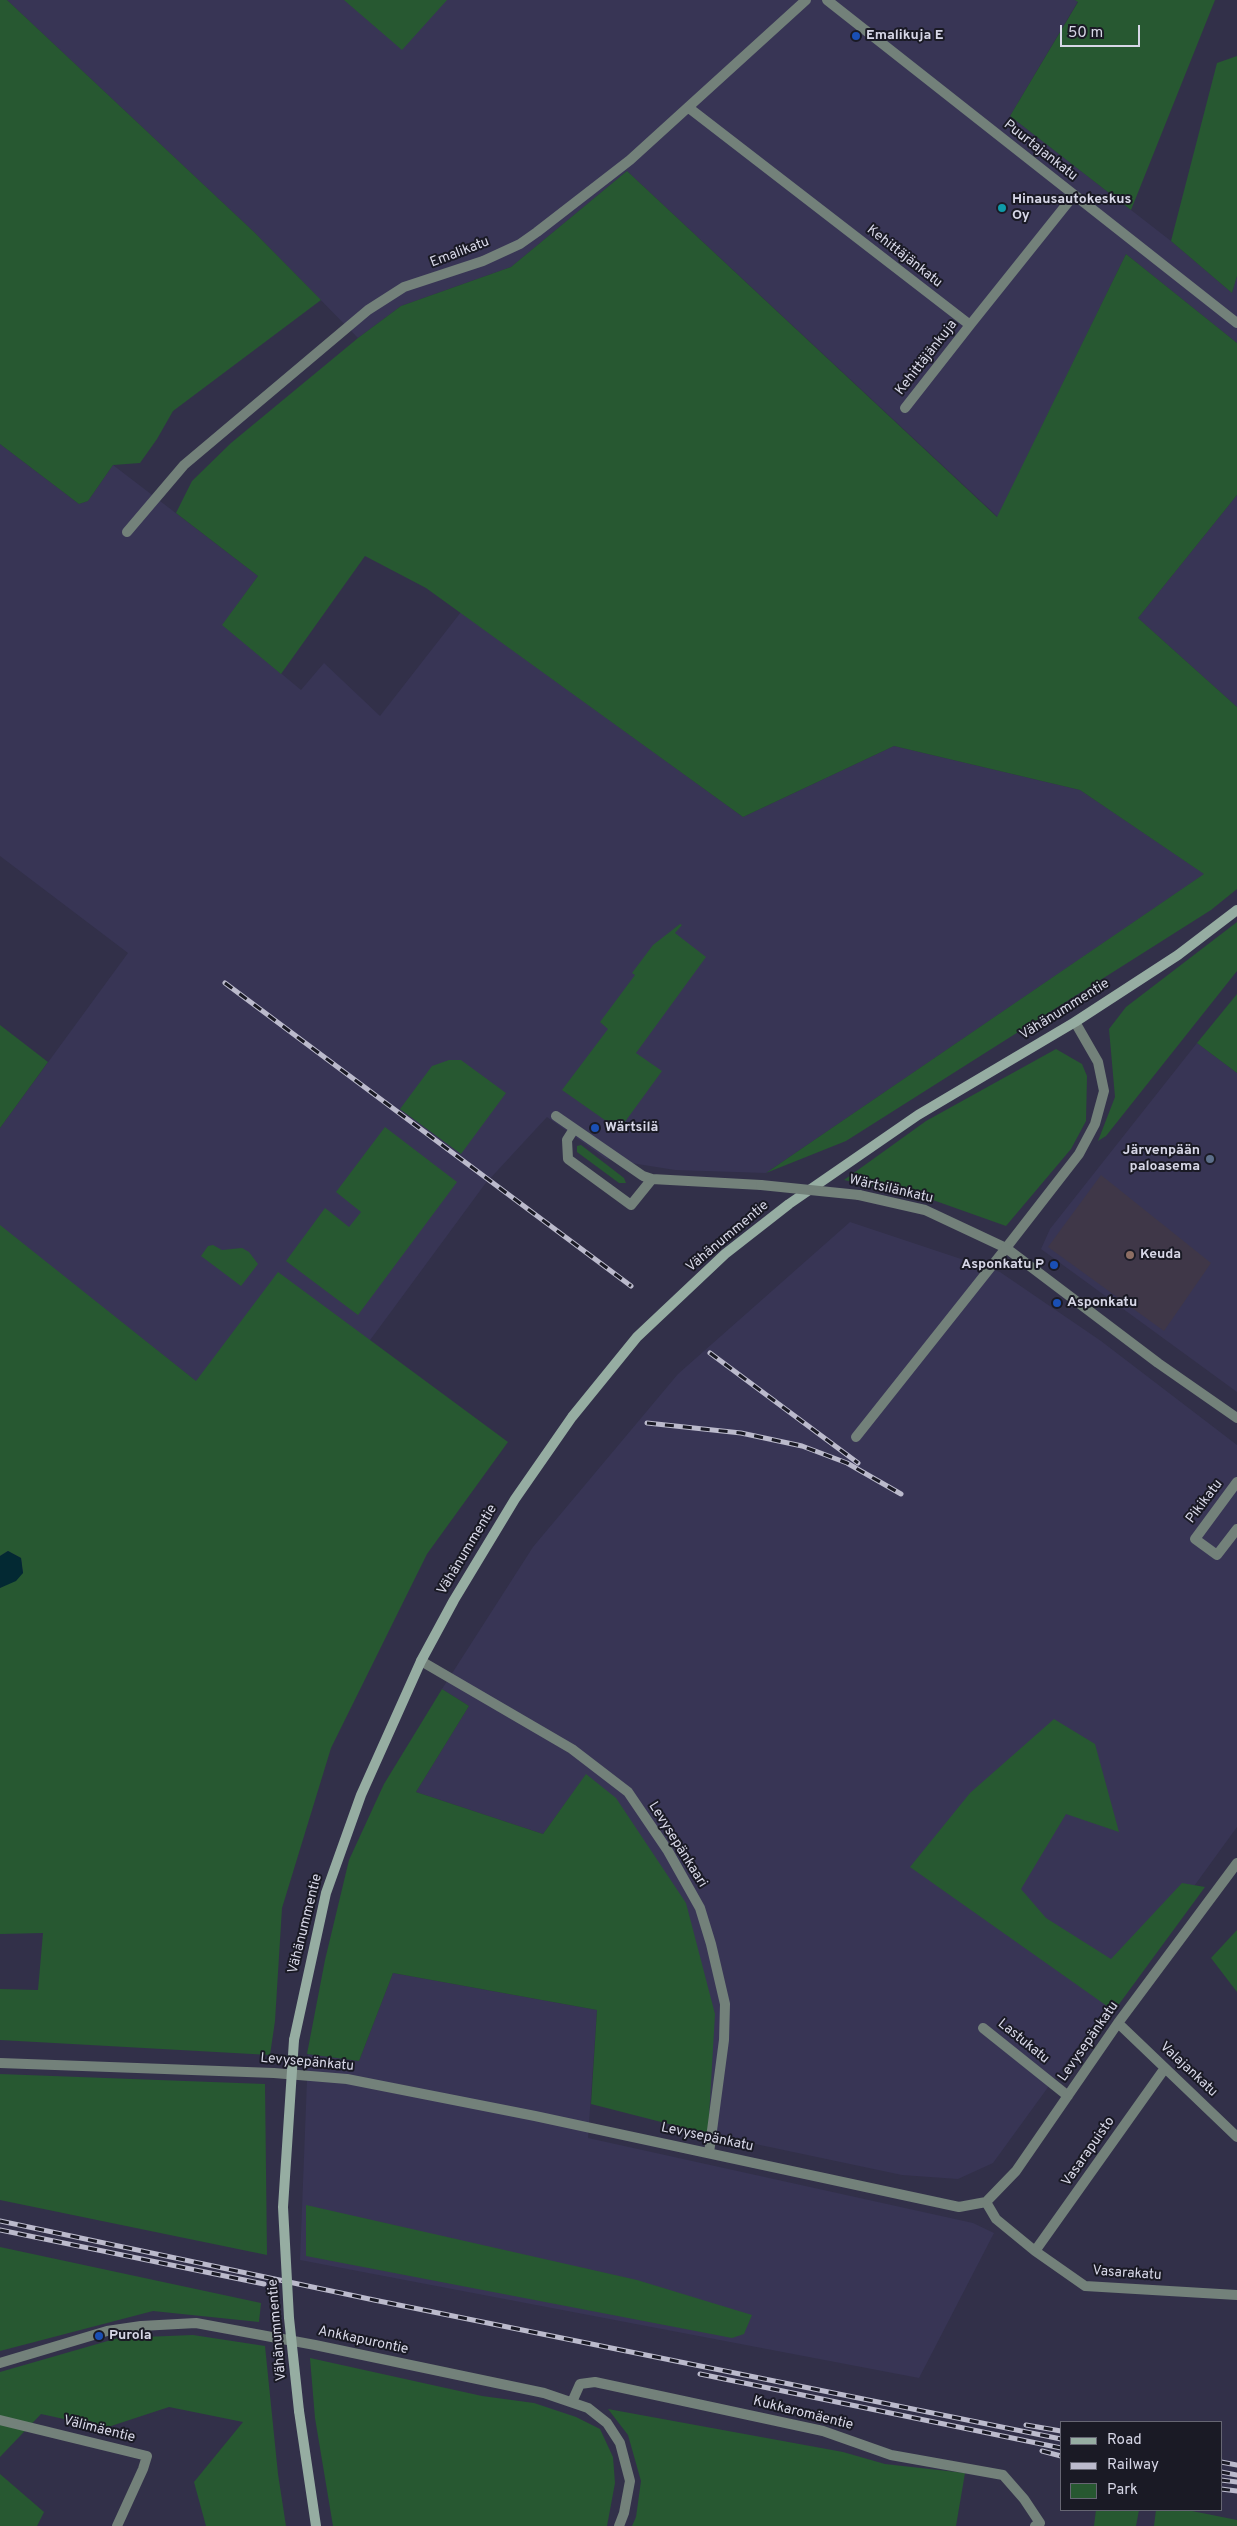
<!DOCTYPE html>
<html>
<head>
<meta charset="utf-8">
<style>
	body { margin:0 }
	#map { position:relative; width:1237px; height:2526px; overflow:hidden; background:#323049; font-family:Overpass,sans-serif }
	canvas { display:block }
	.legend { position:absolute; left:1060px; top:2421px; width:162px; height:90px; box-sizing:border-box; background:#1a1a25; border:1px solid #666673; margin:0; padding:6px 9px; list-style:none; font-size:15px; color:#d7d7e7 }
	.legend li { display:flex; align-items:center; gap:10px; height:25px }
	.legend b { width:25px; border:1px solid #666673 }
	.scale { position:absolute; left:1060px; top:25px; width:80px; height:22px; box-sizing:border-box; border:2px solid #d7d7e7; border-top:0; padding-left:6px; font-size:15px; line-height:18px; white-space:nowrap; color:#d7d7e7; -webkit-text-stroke:4px #1a1a25; paint-order:stroke }
</style>
</head>
<body>
<div id="map">
<canvas width="1237" height="2526"></canvas>
<ul class="legend">
<li><b style="height:6px;background:#96ada2"></b>Road</li>
<li><b style="height:6px;background:#bbbacc"></b>Railway</li>
<li><b style="height:14px;background:#275831"></b>Park</li>
</ul>
<div class="scale">50 m</div>
</div>
<script>
const ctx = document.querySelector('canvas').getContext('2d');
ctx.lineJoin = 'round';
function paint(path, color) { ctx.fillStyle = color; ctx.fill(path, 'evenodd'); }
const poly = rows => new Path2D(rows.map(r => 'M' + r).join(''));
function trace(path, color, width, dash) { ctx.strokeStyle = color; ctx.lineWidth = width; ctx.lineCap = dash ? 'butt' : 'round'; ctx.setLineDash(dash || []); ctx.stroke(path); }
function label(font, color, halo, rows, align = 'center') {
  ctx.font = font + ' Overpass,sans-serif'; ctx.lineWidth = 4; ctx.setLineDash([]); ctx.textBaseline = 'middle'; ctx.strokeStyle = halo; ctx.fillStyle = color; for (const [text, x, y, turn = 0] of rows) {
    ctx.save(); ctx.translate(x, y); ctx.rotate((+turn || 0) * Math.PI / 180); ctx.textAlign = isNaN(turn) ? turn : align; if (halo) ctx.strokeText(text, 0, 0); ctx.fillText(text, 0, 0); ctx.restore();
  }
}
const built = poly([
	[7,0,1075,0,1078,1,1010,116,1171,241,1232,293,1237,276,1237,343,1126,254,998,517,627,171,511,267,401,306,358,338,254,232],
	[0,444,79,504,88,501,113,465,258,576,223,625,301,690,324,663,380,716,461,612,743,817,894,746,1080,790,1205,874,766,1173,675,1170,606,1159,547,1117,485,1184,287,1453,0,1227,0,1128,128,953,0,856],
	[1237,495,1237,707,1138,618],
	[1197,1043,1237,1073,1237,1392,1041,1249,1050,1229],
	[850,1222,1000,1272,1101,1341,1237,1445,1237,1827,993,2163,958,2179,902,2175,708,2134,586,1775,543,1834,416,1792,469,1706,442,1689,533,1547,678,1374],
	[393,1973,597,2010,588,2138,973,2223,994,2233,919,2378,300,2260,308,2054,359,2061]
]);
const education = poly([
	[1101,1175,1211,1263,1164,1331,1048,1247]
]);
const green = poly([
	[0,0,7,0,254,232,321,300,173,411,157,439,140,463,113,465,88,501,79,504,0,444],
	[344,0,447,0,402,50],
	[1075,0,1215,0,1131,210,1010,116,1078,2],
	[1237,56,1237,276,1232,293,1171,241,1217,63],
	[627,171,997,517,1126,254,1237,343,1237,495,1138,618,1237,707,1237,889,1211,910,846,1141,766,1173,1204,874,1080,790,894,746,743,817,426,588,365,556,281,674,222,625,258,576,176,513,192,481,231,443,358,338,401,306,511,267],
	[1237,922,1237,971,1106,1136,1098,1141,1115,1097,1109,1029,1126,1007],
	[680,924,682,925,675,933,706,957,636,1053,662,1071,619,1130,562,1090,608,1029,600,1022,635,975,632,973,653,945],
	[1237,994,1237,1073,1197,1043],
	[0,1025,48,1062,0,1128],
	[1056,1049,1082,1064,1087,1076,1086,1121,1071,1149,1006,1226,930,1199,844,1180,926,1121],
	[449,1060,461,1060,506,1093,461,1154,400,1109,432,1066],
	[385,1127,457,1182,358,1315,286,1261,325,1208,349,1227,361,1212,336,1192],
	[581,1145,624,1178,626,1183,619,1183,577,1152,577,1146],
	[0,1225,196,1381,278,1272,508,1442,427,1554,331,1748,282,1908,275,2021,270,2055,0,2040,0,1989,38,1990,43,1933,0,1934,0,1588,23,1573,21,1558,8,1551,0,1556],
	[213,1245,222,1250,242,1248,249,1252,258,1264,241,1286,201,1256,208,1246],
	[442,1689,469,1706,416,1792,543,1834,586,1774,616,1798,686,1903,715,2014,708,2134,591,2104,597,2010,393,1973,359,2061,307,2054,325,1960,349,1860,384,1784],
	[1054,1719,1095,1744,1119,1832,1066,1814,1021,1889,1046,1918,1111,1959,1182,1883,1205,1887,1114,2011,910,1867,970,1793],
	[1237,1930,1237,1992,1211,1958],
	[0,2074,265,2084,267,2255,0,2200],
	[306,2205,637,2280,752,2315,744,2334,732,2338,306,2256],
	[0,2247,261,2303,259,2322,153,2311,0,2351],
	[193,2335,265,2346,278,2474,286,2526,206,2526,194,2482,243,2422,169,2407,105,2428,41,2414,0,2457,0,2372,118,2338],
	[310,2358,482,2396,534,2403,576,2417,600,2429,613,2457,615,2483,607,2526,333,2526,315,2418],
	[608,2409,843,2452,885,2464,965,2473,956,2526,632,2526,636,2517,641,2481,628,2435],
	[0,2474,44,2512,37,2526,0,2526],
	[1096,2510,1139,2510,1136,2526,1094,2526],
	[1156,2510,1187,2510,1237,2520,1237,2526,1154,2526]
]);
const water = poly([
	[8,1551,21,1558,23,1573,16,1581,0,1588,0,1556]
]);
const minor = poly([
	[827,0,1237,323],
	[689,108,970,325,1074,195],
	[905,408,970,325],
	[127,532,184,465,368,310,404,287,483,261,520,244,537,232,630,160,806,0],
	[556,1116,643,1176,652,1179,761,1185],
	[574,1129,567,1140,568,1159,631,1205,652,1179],
	[856,1437,1006,1248,925,1210,859,1195],
	[1237,1482,1195,1539,1217,1555,1237,1529],
	[421,1661,572,1749,628,1792,668,1851,700,1908,711,1944,725,2004,724,2040,709,2153],
	[1118,2023,1237,2137],
	[983,2028,1068,2096],
	[0,2063,274,2073,347,2079,535,2116,959,2207,986,2202,1016,2171,1118,2023,1237,1863],
	[986,2202,996,2219,1035,2251,1085,2286,1237,2295],
	[1035,2251,1165,2068],
	[0,2363,107,2331,141,2326,196,2323,315,2345,544,2393,588,2408,607,2423,620,2443,630,2481,624,2513,619,2526],
	[572,2402,580,2384,595,2382,823,2431,891,2455,1003,2475,1024,2499,1040,2523,1035,2526],
	[0,2420,147,2456,143,2469,117,2526]
]);
const tertiary = poly([
	[1075,1022,1098,1062,1104,1091,1095,1124,1079,1154,1006,1248,1158,1363,1237,1418]
]);
const secondary = poly([
	[294,2040,326,1893,361,1795,421,1661,454,1600,515,1499,572,1417,637,1337,725,1254,789,1204,918,1115,1075,1022,1178,955,1237,910],
	[299,2411,316,2526]
]);
const rail = poly([
	[225,983,631,1286],
	[710,1353,858,1463],
	[647,1423,741,1433,802,1446,847,1463,901,1494],
	[0,2221,374,2300,1061,2439],
	[0,2230,264,2284],
	[700,2374,1061,2448],
	[1026,2425,1061,2431],
	[1042,2451,1061,2456],
	[1221,2462,1237,2465],
	[1221,2472,1237,2475],
	[1221,2480,1237,2482],
	[1221,2489,1237,2491]
]);
const minorBridge = poly([
	[761,1185,859,1195]
]);
const secondaryBridge = poly([
	[294,2040,283,2207,289,2318,299,2411]
]);
const markers = [
	[856,36,5,"#1a4fb4"],
	[1002,208,5,"#0f9aa8"],
	[595,1128,5,"#1a4fb4"],
	[1210,1159,5,"#5c6f8a"],
	[1130,1255,5,"#8d6e63"],
	[1054,1265,5,"#1a4fb4"],
	[1057,1303,5,"#1a4fb4"],
	[99,2336,5,"#1a4fb4"]
];
const poiNames = [
	["Emalikuja E",866,36],
	["Hinausautokeskus",1012,200],
	["Oy",1012,216],
	["Wärtsilä",605,1128],
	["Järvenpään",1200,1151,"right"],
	["paloasema",1200,1167,"right"],
	["Keuda",1140,1255],
	["Asponkatu P",1044,1265,"right"],
	["Asponkatu",1067,1303],
	["Purola",109,2336]
];
const streetNames = [
	["Puurtajankatu",1040,151,38],
	["Emalikatu",460,253,-21],
	["Kehittäjänkatu",904,257,38],
	["Kehittäjänkuja",927,358,-52],
	["Vähänummentie",1065,1010,-32],
	["Wärtsilänkatu",891,1190,13],
	["Vähänummentie",728,1237,-40],
	["Pikikatu",1205,1502,-53],
	["Vähänummentie",468,1550,-59],
	["Levysepänkaari",677,1845,58],
	["Vähänummentie",306,1924,-76],
	["Lastukatu",1023,2042,39],
	["Levysepänkatu",1089,2042,-55],
	["Levysepänkatu",307,2063,5],
	["Valajankatu",1188,2070,43],
	["Levysepänkatu",707,2138,12],
	["Vasarapuisto",1089,2152,-55],
	["Vasarakatu",1127,2274,4],
	["Vähänummentie",278,2330,-95],
	["Ankkapurontie",363,2341,12],
	["Kukkaromäentie",803,2414,14],
	["Välimäentie",99,2430,14]
];
paint(built, '#383555');
paint(education, '#3f3748');
paint(green, '#275831');
paint(water, '#032933');
trace(minor, '#73817a', 10);
trace(tertiary, '#73817a', 10);
trace(secondary, '#96ada2', 10);
trace(rail, '#bbbacc', 5);
trace(rail, '#1a1a25', 3, [9]);
trace(minorBridge, '#73817a', 10);
trace(secondaryBridge, '#96ada2', 10);
for (const [x, y, r, color] of markers) { const dot = new Path2D(); dot.arc(x, y, r, 0, 2 * Math.PI); ctx.fillStyle = color; ctx.fill(dot); trace(dot, '#1a1a25', 2); }
label('bold 14px', '#d7d7e7', '#1a1a25', poiNames, 'left');
label('14px', '#d7d7e7', '#1a1a25', streetNames);
</script>
</body>
</html>
